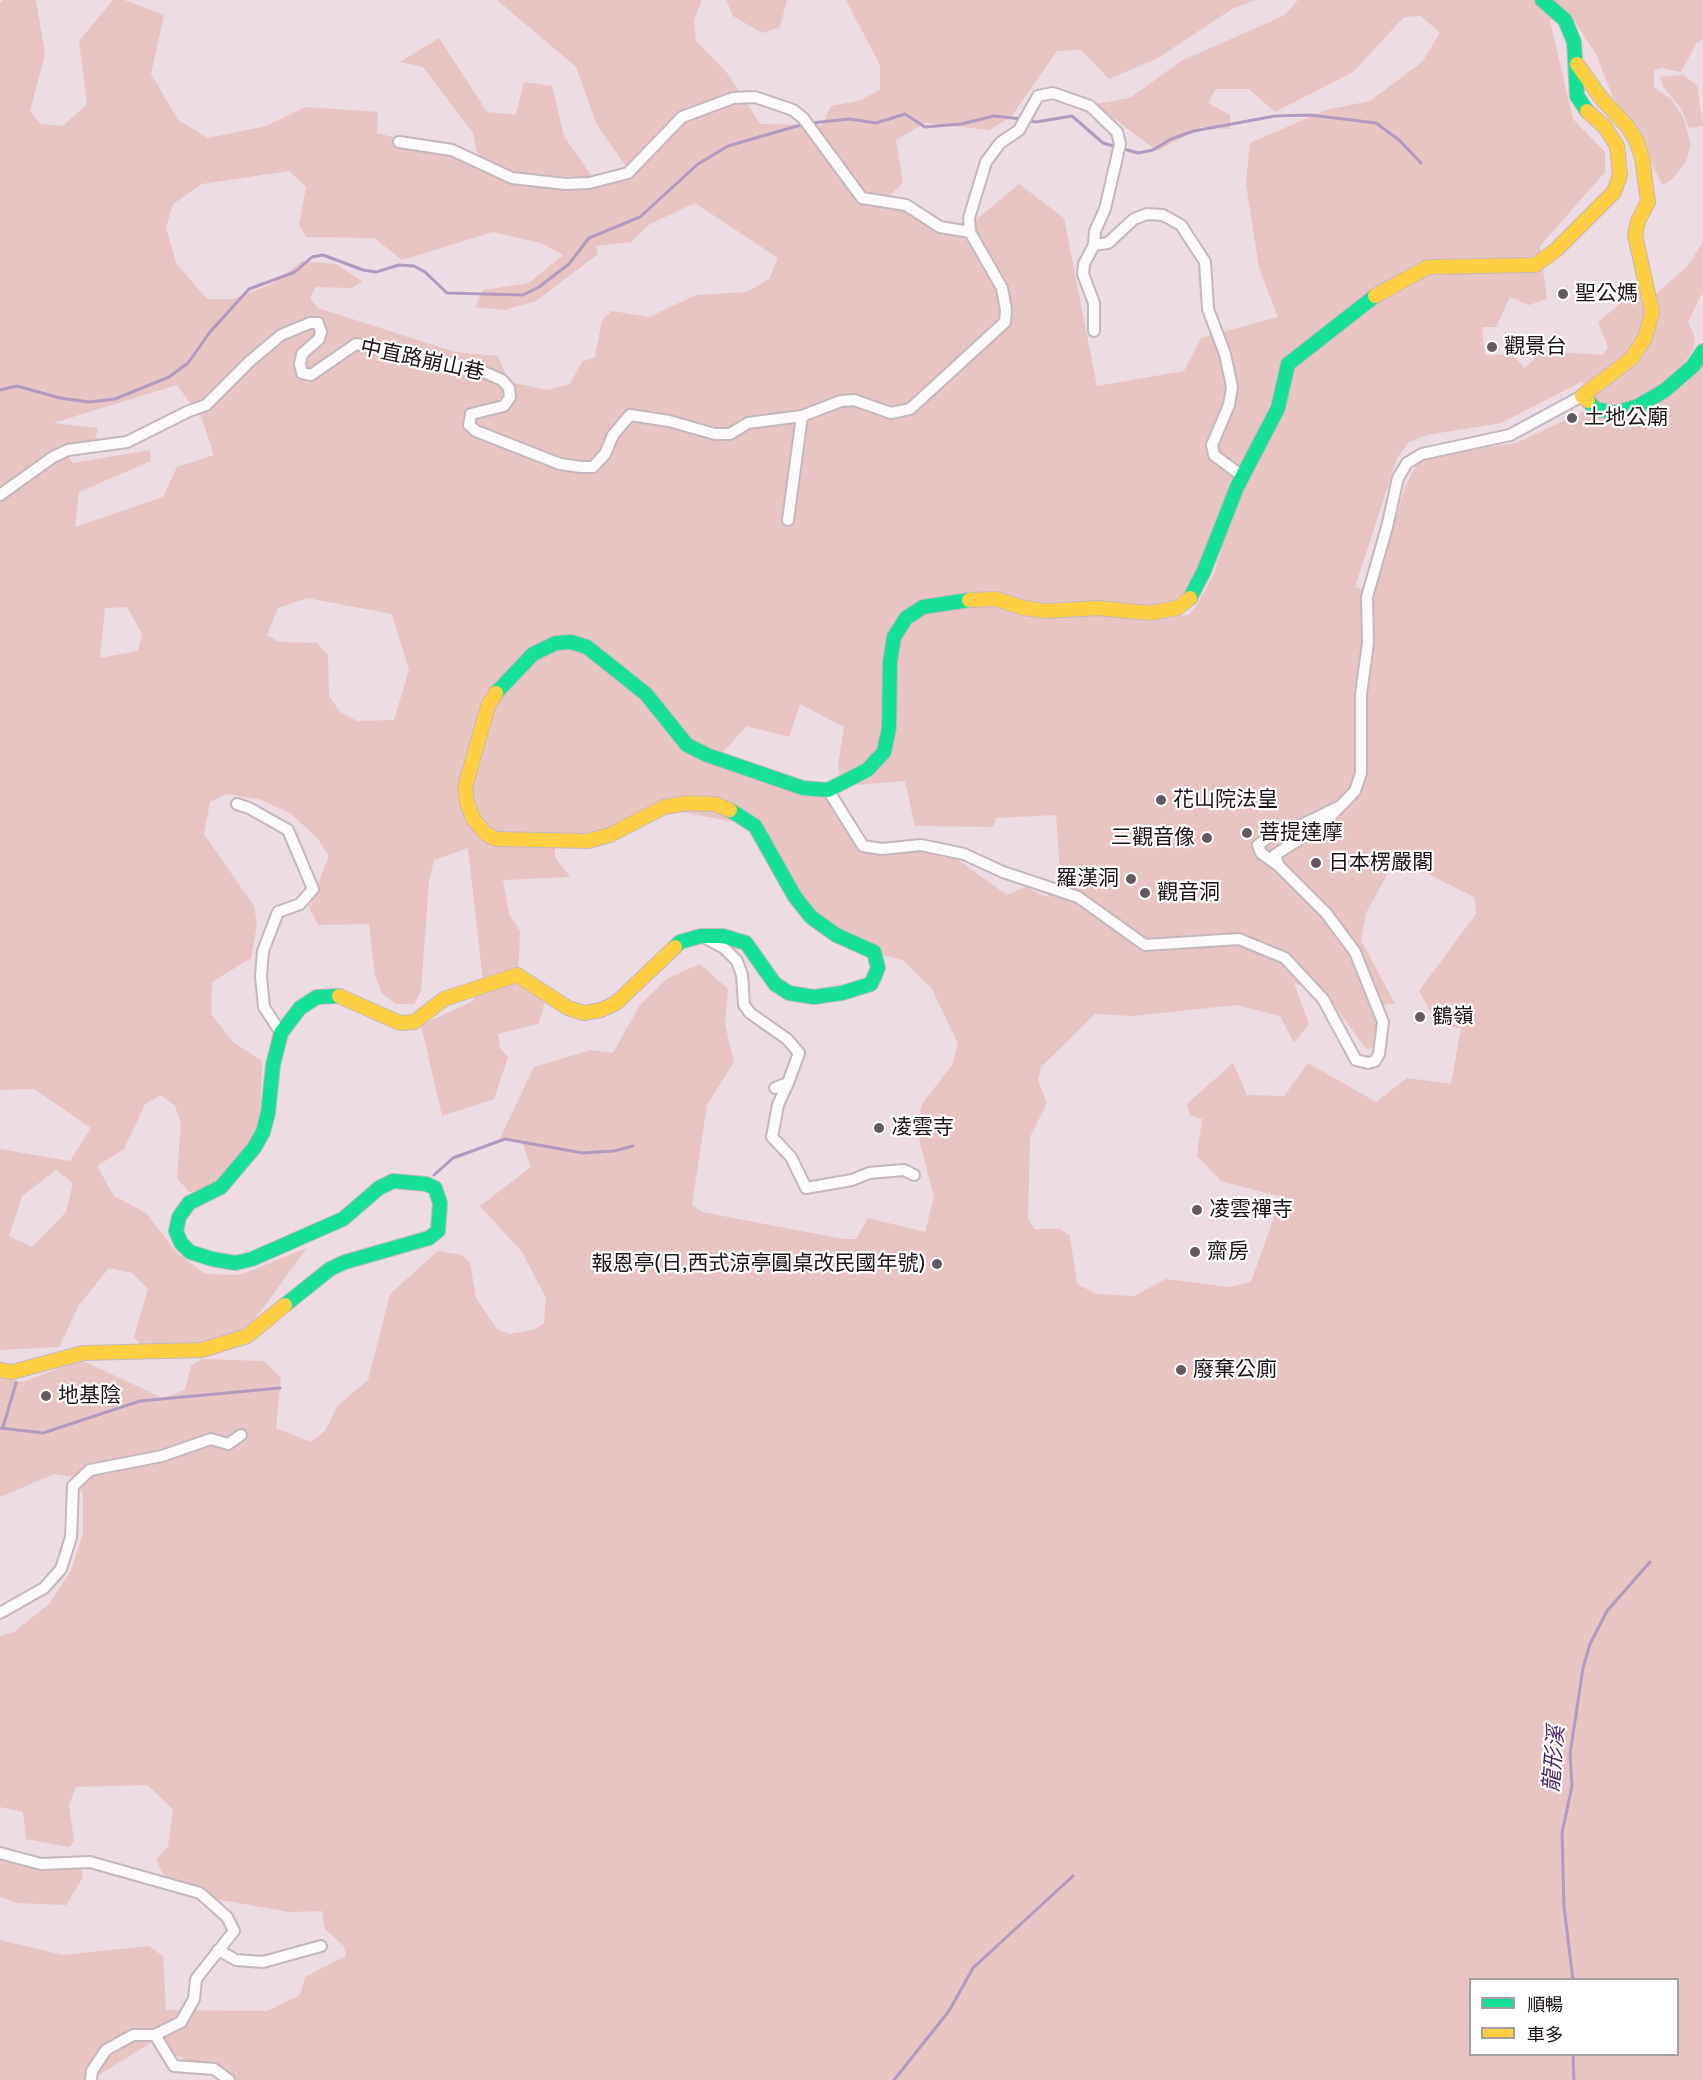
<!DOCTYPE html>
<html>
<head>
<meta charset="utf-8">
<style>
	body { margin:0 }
	#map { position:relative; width:1703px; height:2080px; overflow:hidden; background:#eddce4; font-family:"Varela Round","Noto Sans TC",sans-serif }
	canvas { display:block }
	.legend { position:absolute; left:1469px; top:1978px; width:210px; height:78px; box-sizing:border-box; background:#fff; border:2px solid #a4a0a2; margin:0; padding:8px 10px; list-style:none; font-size:18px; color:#1c1217 }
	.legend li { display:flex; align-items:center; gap:12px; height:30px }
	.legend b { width:30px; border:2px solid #a4a0a2 }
</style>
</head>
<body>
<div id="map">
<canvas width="1703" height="2080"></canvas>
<ul class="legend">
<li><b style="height:8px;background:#16e098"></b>順暢</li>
<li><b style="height:8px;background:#ffcf43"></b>車多</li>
</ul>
</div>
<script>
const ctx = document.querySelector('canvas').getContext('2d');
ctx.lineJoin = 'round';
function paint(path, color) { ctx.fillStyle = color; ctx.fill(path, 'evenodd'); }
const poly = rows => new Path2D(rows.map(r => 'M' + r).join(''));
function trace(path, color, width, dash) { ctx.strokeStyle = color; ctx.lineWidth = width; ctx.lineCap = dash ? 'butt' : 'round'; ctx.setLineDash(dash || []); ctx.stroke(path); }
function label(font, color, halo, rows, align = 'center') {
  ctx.font = font + ' "Varela Round","Noto Sans TC",sans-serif'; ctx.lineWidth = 4.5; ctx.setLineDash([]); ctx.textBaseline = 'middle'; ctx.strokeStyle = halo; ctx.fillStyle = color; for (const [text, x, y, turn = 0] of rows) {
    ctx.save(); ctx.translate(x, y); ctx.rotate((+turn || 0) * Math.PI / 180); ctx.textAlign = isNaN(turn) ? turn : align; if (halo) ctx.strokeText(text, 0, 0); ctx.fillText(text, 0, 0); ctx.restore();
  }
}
const green = poly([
	[4,0,36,0,45,54,30,111,40,124,63,126,87,104,79,41,113,0,124,0,164,15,151,74,178,120,208,138,266,126,306,107,378,112,377,133,478,160,473,133,423,67,400,62,439,38,487,112,516,115,524,82,552,86,564,136,599,187,628,170,596,123,576,67,497,0,702,0,694,20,696,41,728,74,760,124,822,125,831,106,859,101,880,90,880,65,846,0,1256,0,1232,9,1158,58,1109,79,1081,50,1057,51,1011,117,989,130,925,123,896,140,903,183,885,200,963,231,1019,184,1064,218,1097,386,1184,371,1201,338,1278,317,1259,268,1246,184,1250,143,1326,110,1370,101,1422,62,1440,33,1421,16,1404,17,1353,72,1275,112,1249,89,1216,89,1208,103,1230,115,1230,129,1202,127,1157,151,1095,104,1130,98,1181,61,1285,15,1298,0,1703,0,1703,39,1696,44,1681,72,1662,68,1654,70,1654,87,1671,99,1683,117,1691,144,1686,162,1672,179,1663,185,1612,95,1596,54,1575,22,1557,13,1550,21,1573,119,1605,152,1605,172,1540,246,1547,299,1529,305,1510,297,1496,327,1482,327,1485,355,1513,355,1525,368,1542,351,1603,355,1608,347,1598,322,1621,303,1625,284,1657,293,1688,266,1703,242,1703,291,1688,322,1695,337,1693,350,1675,376,1673,383,1686,384,1703,360,1703,2080,222,2080,152,2042,91,2080,0,2080,0,1940,63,1955,149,1946,163,1956,166,2010,267,2011,300,1995,305,1977,346,1956,344,1946,325,1929,322,1911,289,1912,210,1898,169,1884,156,1860,168,1846,173,1809,147,1785,76,1787,69,1805,74,1841,69,1847,26,1839,23,1812,0,1807,0,1636,14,1632,49,1604,71,1571,83,1533,83,1495,74,1477,54,1474,0,1497,0,1377,23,1382,81,1360,163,1398,185,1390,191,1366,201,1359,264,1361,281,1378,276,1428,311,1442,325,1431,338,1405,368,1380,390,1294,438,1251,462,1255,470,1263,476,1298,497,1329,509,1334,534,1330,544,1323,546,1298,522,1252,480,1206,531,1167,523,1144,500,1138,534,1067,591,1050,613,1053,640,1005,668,978,700,964,728,989,725,1024,734,1062,707,1105,692,1205,702,1212,843,1239,856,1239,868,1218,925,1232,934,1197,916,1128,922,1104,952,1065,958,1044,932,989,903,960,851,947,828,932,750,828,739,823,676,811,615,833,555,844,555,857,570,877,503,880,509,914,520,931,518,978,545,1003,538,1024,498,1034,500,1048,508,1057,494,1099,442,1116,421,1025,473,1001,483,981,468,848,434,860,429,881,421,991,414,1004,396,1004,382,993,375,976,369,924,318,925,309,907,329,856,318,839,290,813,259,799,226,794,210,802,204,834,254,906,257,925,251,958,212,982,211,1014,233,1042,262,1061,260,1127,234,1171,206,1190,189,1192,177,1178,181,1123,175,1106,161,1095,145,1104,124,1149,97,1166,114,1196,146,1213,177,1253,205,1274,240,1275,307,1248,239,1341,142,1346,134,1337,148,1289,132,1273,109,1268,79,1305,59,1347,0,1350,0,1149,70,1161,91,1128,34,1089,0,1090,0,3],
	[289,171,306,187,299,225,306,237,374,238,402,260,493,232,541,243,563,255,529,283,483,290,475,307,504,310,536,301,598,254,596,246,631,242,650,224,695,203,778,258,769,279,747,292,696,295,649,317,612,311,602,320,595,357,582,362,570,384,547,390,509,382,498,356,455,352,318,308,310,298,316,287,352,288,362,281,336,264,302,261,274,283,233,299,207,299,176,263,166,227,173,204,202,184],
	[1583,381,1587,410,1516,443,1432,456,1417,463,1405,487,1374,591,1355,587,1397,458,1409,442,1427,435,1501,423],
	[177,385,202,419,214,455,177,467,163,497,75,527,79,492,151,461,150,450,73,463,67,455,93,448,98,428,53,423],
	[1274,397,1285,409,1236,500,1214,574,1196,606,1188,615,1172,616,1155,611,1197,585,1219,511],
	[307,598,392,614,409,670,394,720,357,721,340,712,329,696,328,655,317,643,279,642,267,635,278,608],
	[127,607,142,634,138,651,100,658,105,608],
	[800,704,844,727,838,765,842,786,905,781,915,826,993,827,996,818,1056,815,1060,872,1047,897,1025,887,1007,895,954,857,862,844,817,787,718,757,747,726,789,737],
	[1396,858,1474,897,1476,914,1419,991,1439,1026,1461,1028,1451,1084,1407,1078,1376,1102,1308,1063,1284,1096,1247,1095,1233,1063,1187,1104,1190,1115,1202,1119,1197,1156,1221,1181,1281,1197,1251,1282,1228,1287,1166,1279,1134,1296,1097,1294,1077,1284,1070,1236,1060,1229,1035,1229,1028,1219,1030,1137,1047,1103,1038,1080,1041,1067,1095,1014,1133,1016,1236,1005,1280,1016,1294,1043,1309,1024,1294,983,1328,996,1366,1049,1387,1046,1369,1005,1395,1004,1361,940,1366,913],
	[56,1170,73,1183,66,1212,32,1247,9,1236,22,1196],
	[1470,1980,1678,1980,1678,2054,1470,2054],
	[726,0,787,0,780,27,762,33,733,16],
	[1683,75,1697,85,1703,126,1689,128,1682,110,1663,86,1660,77],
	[0,1850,55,1868,81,1869,83,1877,66,1905,18,1903,0,1897]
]);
const stream = poly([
	[1028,121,1036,122,1072,116,1103,143,1138,153,1153,150,1171,139,1194,131,1275,116,1310,115,1376,123,1399,140,1421,163],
	[811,123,850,119,876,123,905,114,925,127,961,124,994,116,1022,119],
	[0,390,17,386,60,398,89,402,115,399,169,377,188,363,210,332,249,289,295,272,312,257,323,255,363,270,376,272,399,265,414,266,425,272,447,293,523,295,539,287,569,264,589,238,640,217,698,164,728,146,804,124],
	[434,1175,453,1158,505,1139,583,1153,614,1151,633,1146],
	[3,1427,16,1383],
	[0,1428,43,1433,140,1401,280,1388],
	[1573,1980,1564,1907,1562,1833,1572,1786,1570,1754,1583,1668,1590,1644,1607,1611,1650,1562],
	[1573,2054,1574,2080],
	[894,2080,949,2011,973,1968,1073,1876]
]);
const street = poly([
	[399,142,452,150,512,178,566,184,589,183,628,173,682,117,733,98,755,97,793,110,803,118,862,198,906,205,940,227,970,232],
	[1094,245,1084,264,1083,274,1094,303,1094,331],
	[0,495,53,457,68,450,127,442,189,411,206,405,249,362,281,335,310,323,318,323,321,332,319,339,302,354,300,364,302,373,311,375,356,344,477,369,502,380,509,388,510,397,504,406,471,414,469,425,476,431,560,464,581,467,593,467,605,454,613,435,630,415,669,421,715,434,730,434,748,423,802,416,841,401,854,400,891,413,910,409,1005,322,1006,310,1002,288,970,232,969,218,986,162,1000,143,1019,130,1038,96,1053,93,1090,106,1117,132,1120,144,1105,209,1095,231,1094,245,1108,243,1134,219,1147,214,1163,215,1181,225,1205,262,1208,309,1225,354,1232,387,1229,405,1212,445,1214,455,1242,476],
	[788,520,802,416],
	[828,790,863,846,882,849,921,845,964,854,1003,872,1078,897,1145,945,1239,939,1285,958,1323,999,1356,1060,1368,1063,1375,1061,1379,1054,1383,1022,1355,952,1326,913,1279,866,1261,853,1258,845,1270,836,1296,828,1338,807],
	[237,804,249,808,288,830,313,889,300,904,278,912,263,951,261,976,264,1007,281,1033],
	[1279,866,1275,855,1323,824,1355,791,1361,773,1361,694,1368,643,1367,597,1387,527,1398,478,1407,463,1422,454,1510,435,1582,396],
	[704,937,724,948,737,961,742,975,744,1005,750,1013,787,1039,799,1053,788,1083,775,1088],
	[788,1083,778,1105,772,1137,791,1157,806,1188,852,1180,869,1173,904,1170,914,1175],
	[0,1613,44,1588,61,1569,71,1537,73,1486,90,1470,162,1456,211,1439,228,1444,241,1435],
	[0,1853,41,1864,90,1862,200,1893,227,1917,234,1931,196,1979,194,1999,181,2022,155,2035],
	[218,1950,236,1960,263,1962,321,1946],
	[91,2080,92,2071,106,2050,133,2035,155,2035,174,2066,214,2069,229,2080]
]);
const fast = poly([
	[1542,0,1565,20,1574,42,1577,96,1587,111],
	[1588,401,1596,409,1615,413,1638,406,1664,391,1693,366,1703,351],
	[1190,598,1204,571,1237,487,1278,408,1288,364,1375,296],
	[496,693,533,654,556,643,571,642,587,647,646,694,687,745,707,755,803,788,828,790,867,770,884,752,889,728,890,662,894,637,906,618,923,607,969,600],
	[675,947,680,942,701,936,723,936,746,943,775,984,789,993,814,997,842,993,871,984,878,968,874,952,836,935,811,917,795,897,755,826,730,810],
	[285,1305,330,1269,345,1262,429,1238,438,1231,440,1203,435,1188,426,1184,393,1181,379,1188,343,1219,252,1259,235,1263,212,1259,190,1252,181,1243,176,1231,179,1217,189,1203,221,1187,254,1148,263,1132,268,1113,273,1065,281,1033,300,1008,317,997,339,996]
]);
const slow = poly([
	[1577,64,1601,98,1627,126,1636,140,1642,158,1648,202,1638,221,1635,235,1652,312,1645,338,1632,358,1582,396,1588,401],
	[1375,296,1428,267,1535,265,1556,250,1614,192,1620,175,1617,146,1605,127,1587,111],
	[969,600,996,599,1024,608,1046,611,1098,608,1150,613,1177,608,1190,598],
	[496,693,488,706,465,787,467,803,474,820,486,834,496,839,588,841,610,835,664,807,687,803,715,804,730,810],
	[339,996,400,1023,414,1022,444,999,517,975,568,1008,584,1013,601,1010,616,1003,675,947],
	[0,1370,12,1372,83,1353,202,1350,247,1336,285,1305]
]);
const markers = [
	[1563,294,6,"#65595f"],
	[1492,347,6,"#65595f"],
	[1572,418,6,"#65595f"],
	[1161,800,6,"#65595f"],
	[1247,833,6,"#65595f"],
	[1207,838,6,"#65595f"],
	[1316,863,6,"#65595f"],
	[1131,879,6,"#65595f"],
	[1145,893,6,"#65595f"],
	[1420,1017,6,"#65595f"],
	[879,1128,6,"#65595f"],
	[1197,1210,6,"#65595f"],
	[1195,1252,6,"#65595f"],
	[937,1264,6,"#65595f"],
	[1181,1370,6,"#65595f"],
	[46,1396,6,"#65595f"]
];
const poiNames = [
	["聖公媽",1575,294],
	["觀景台",1504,347],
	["土地公廟",1584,418],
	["花山院法皇",1173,800],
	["菩提達摩",1259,833],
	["三觀音像",1195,838,"right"],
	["日本楞嚴閣",1328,863],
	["羅漢洞",1119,879,"right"],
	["觀音洞",1157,893],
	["鶴嶺",1432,1017],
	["凌雲寺",891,1128],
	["凌雲禪寺",1209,1210],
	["齋房",1207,1252],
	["報恩亭(日,西式涼亭圓桌改民國年號)",925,1264,"right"],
	["廢棄公廁",1193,1370],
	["地基陰",58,1396]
];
const streetNames = [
	["中直路崩山巷",422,361,12]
];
const waterNames = [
	["龍形溪",1555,1759,-85]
];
paint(green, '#e8c4c2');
trace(stream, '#b199c0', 3);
trace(street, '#c4b7be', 14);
trace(fast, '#c4b7be', 16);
trace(slow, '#c4b7be', 16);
trace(street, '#fcfafb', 10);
trace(fast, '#16e098', 14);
trace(slow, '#ffcf43', 14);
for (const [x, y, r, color] of markers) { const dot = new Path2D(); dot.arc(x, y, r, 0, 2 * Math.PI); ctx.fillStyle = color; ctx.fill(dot); trace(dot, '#fff', 2); }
label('21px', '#1c1217', '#fff', poiNames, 'left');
label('21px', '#1c1217', '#fff', streetNames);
label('italic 22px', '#4b2668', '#fff', waterNames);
</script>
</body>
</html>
